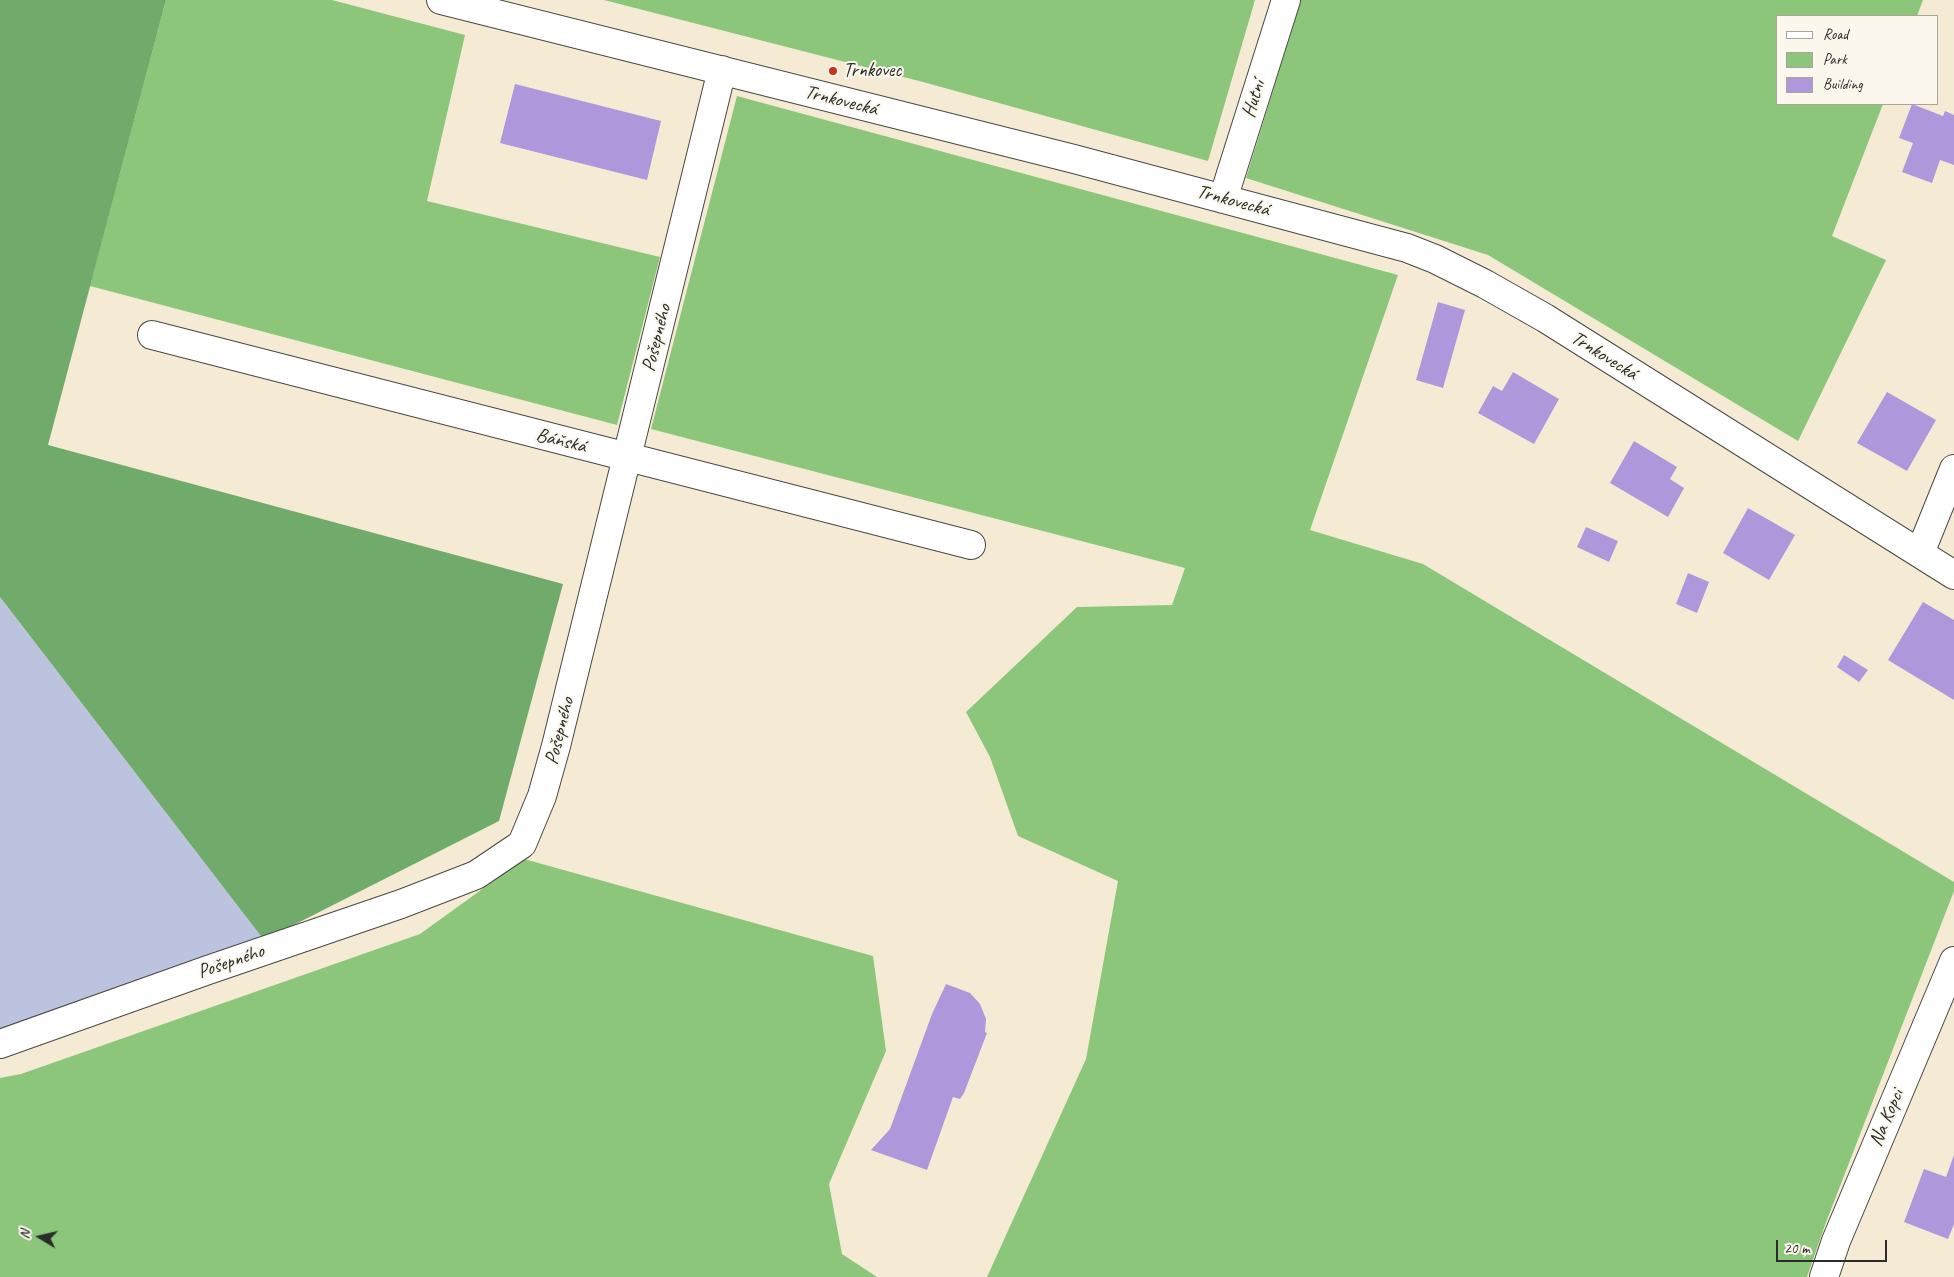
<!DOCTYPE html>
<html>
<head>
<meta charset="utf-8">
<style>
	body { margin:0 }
	#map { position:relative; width:1954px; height:1277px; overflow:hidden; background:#f5ebd5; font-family:Caveat,sans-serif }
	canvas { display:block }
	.legend { position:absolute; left:1776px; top:15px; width:162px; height:90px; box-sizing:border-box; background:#fbf7ec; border:1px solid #a8a59f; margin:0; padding:6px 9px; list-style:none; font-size:15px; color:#2b2b2b }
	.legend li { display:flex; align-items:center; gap:10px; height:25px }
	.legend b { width:25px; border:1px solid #a8a59f }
	.north { position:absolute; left:15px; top:1212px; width:50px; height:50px; -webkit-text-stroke:4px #fbf7ec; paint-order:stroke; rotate:279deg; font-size:14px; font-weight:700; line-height:20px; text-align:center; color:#2b2b2b }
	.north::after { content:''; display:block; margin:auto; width:18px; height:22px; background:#2b2b2b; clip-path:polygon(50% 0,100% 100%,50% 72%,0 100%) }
	.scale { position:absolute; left:1776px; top:1240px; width:111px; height:22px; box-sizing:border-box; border:2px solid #2b2b2b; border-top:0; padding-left:6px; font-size:15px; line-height:18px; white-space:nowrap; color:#2b2b2b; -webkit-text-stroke:4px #fbf7ec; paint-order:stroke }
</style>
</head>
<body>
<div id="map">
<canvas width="1954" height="1277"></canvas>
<ul class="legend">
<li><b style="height:6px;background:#fff"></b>Road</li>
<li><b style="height:14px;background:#8cc67b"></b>Park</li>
<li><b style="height:14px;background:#af97db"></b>Building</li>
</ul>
<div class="north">N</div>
<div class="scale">20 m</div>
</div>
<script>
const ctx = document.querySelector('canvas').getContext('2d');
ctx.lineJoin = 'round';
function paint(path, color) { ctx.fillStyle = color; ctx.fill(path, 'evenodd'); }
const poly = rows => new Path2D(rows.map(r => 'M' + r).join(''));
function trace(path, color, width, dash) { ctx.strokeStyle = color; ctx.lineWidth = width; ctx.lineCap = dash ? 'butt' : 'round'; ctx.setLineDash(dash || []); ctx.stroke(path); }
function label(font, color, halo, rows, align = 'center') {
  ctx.font = font + ' Caveat,sans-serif'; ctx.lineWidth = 4; ctx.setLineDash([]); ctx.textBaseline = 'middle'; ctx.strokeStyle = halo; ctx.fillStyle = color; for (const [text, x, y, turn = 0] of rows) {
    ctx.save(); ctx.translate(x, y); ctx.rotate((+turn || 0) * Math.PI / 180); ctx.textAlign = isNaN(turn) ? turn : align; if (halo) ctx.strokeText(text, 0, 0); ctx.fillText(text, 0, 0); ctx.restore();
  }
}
const industrial = poly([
	[0,597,264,940,0,1035]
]);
const green = poly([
	[166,0,332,0,465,35,427,201,660,257,617,425,90,286],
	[604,0,1255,0,1208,161,923,82],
	[1301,0,1923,0,1917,16,1778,16,1778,104,1883,104,1832,236,1886,260,1798,441,1488,255,1246,178],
	[737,96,1398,275,1310,530,1423,564,1954,882,1954,891,1825,1225,1807,1277,987,1277,1086,1059,1118,881,1018,836,990,757,966,712,1077,607,1172,605,1185,568,651,429],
	[524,859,873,956,886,1051,829,1184,842,1254,877,1277,0,1277,0,1078,21,1074,420,934]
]);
const forest = poly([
	[0,0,166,0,48,445,563,584,499,821,264,940,0,597]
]);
const building = poly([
	[515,84,661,121,647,180,500,143],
	[1912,104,1943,116,1945,111,1954,115,1954,165,1940,160,1932,183,1902,172,1913,143,1899,138],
	[1438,302,1465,310,1443,388,1416,380],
	[1513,372,1559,399,1534,444,1478,413,1493,386,1502,391],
	[1887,392,1936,420,1907,471,1857,443],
	[1634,441,1677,467,1670,479,1684,488,1668,517,1610,483],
	[1748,508,1795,535,1769,580,1723,553],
	[1586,527,1618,541,1609,562,1577,547],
	[1688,573,1709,582,1697,613,1676,604],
	[1923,602,1954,620,1954,700,1888,660],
	[1844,655,1868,670,1859,682,1837,667],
	[946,984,970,993,980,1004,986,1019,985,1032,987,1033,964,1093,960,1099,953,1097,927,1170,871,1150,890,1129,932,1014],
	[1954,1155,1954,1224,1948,1239,1904,1222,1924,1169,1946,1177]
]);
const minor = poly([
	[441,0,1074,159,1407,248,1435,259,1485,284,1545,318,1954,575],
	[1223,199,1286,0],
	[152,335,971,545],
	[1920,553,1954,469],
	[0,1044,208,970,401,904,476,875,522,844,542,796,556,746,722,70],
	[1824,1277,1836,1241,1954,961]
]);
const markers = [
	[833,71,5,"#c8321e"]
];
const poiNames = [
	["Trnkovec",843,71]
];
const streetNames = [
	["Hutní",1254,99,-73],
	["Trnkovecká",841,101,14],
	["Trnkovecká",1233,201,15],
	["Pošepného",657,338,-76],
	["Trnkovecká",1604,356,32],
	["Báňská",561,441,14],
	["Pošepného",560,731,-76],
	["Pošepného",231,962,-19],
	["Na Kopci",1887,1118,-67]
];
paint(industrial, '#bcc3de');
paint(green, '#8cc67b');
paint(forest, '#71ab6b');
paint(building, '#af97db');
trace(minor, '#494844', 30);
trace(minor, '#fff', 28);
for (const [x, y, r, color] of markers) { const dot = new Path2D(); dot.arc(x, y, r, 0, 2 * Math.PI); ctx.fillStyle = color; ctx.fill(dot); trace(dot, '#fbf7ec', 2); }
label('20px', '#2b2b2b', '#fbf7ec', poiNames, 'left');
label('20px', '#2b2b2b', '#fbf7ec', streetNames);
</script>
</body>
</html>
